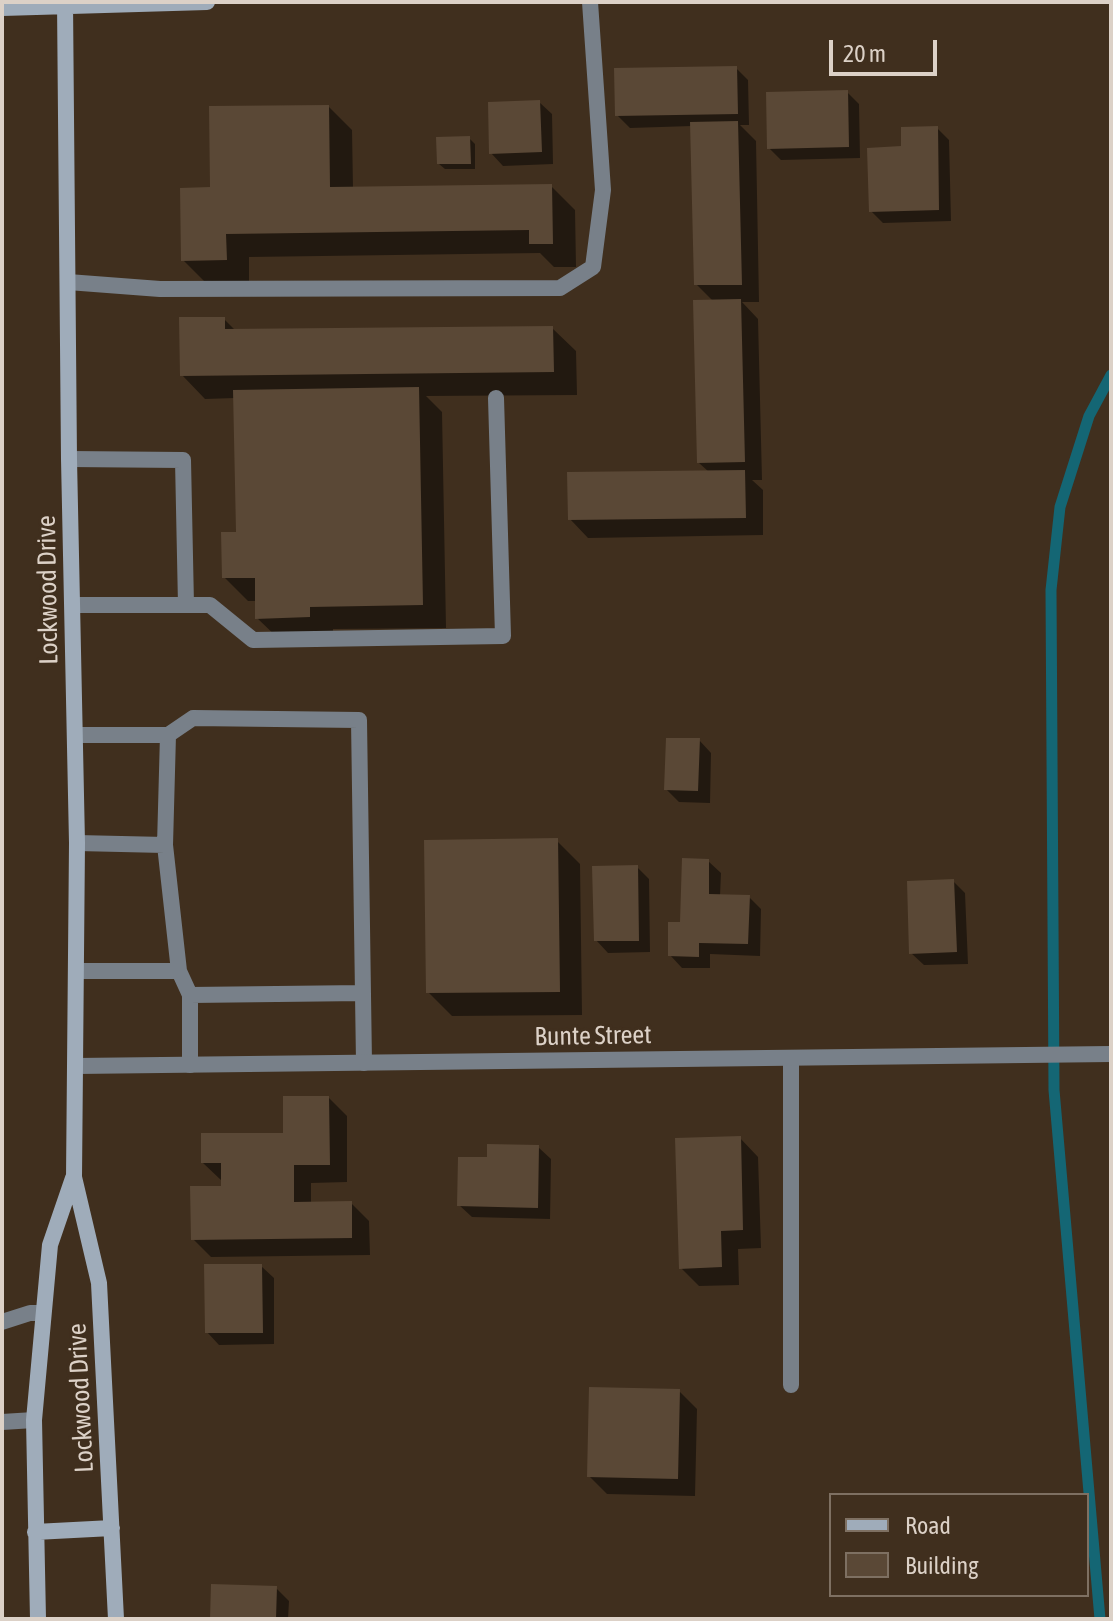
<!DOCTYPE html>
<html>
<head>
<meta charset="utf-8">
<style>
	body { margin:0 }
	#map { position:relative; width:1113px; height:1621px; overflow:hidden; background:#402f1e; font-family:"Asap Condensed",sans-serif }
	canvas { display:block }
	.frame { position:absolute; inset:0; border:4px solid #dcd1c7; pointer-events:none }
	.legend { position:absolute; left:829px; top:1493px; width:260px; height:104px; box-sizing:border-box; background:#402f1e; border:2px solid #7e7062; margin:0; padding:10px 14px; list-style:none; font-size:24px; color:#dcd1c7 }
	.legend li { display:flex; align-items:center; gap:16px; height:40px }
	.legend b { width:40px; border:2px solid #7e7062 }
	.scale { position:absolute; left:829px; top:40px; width:108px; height:36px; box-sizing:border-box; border:4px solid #dcd1c7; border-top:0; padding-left:10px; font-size:24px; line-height:28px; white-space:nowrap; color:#dcd1c7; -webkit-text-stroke:6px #402f1e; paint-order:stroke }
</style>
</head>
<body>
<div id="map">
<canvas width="1113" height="1621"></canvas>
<div class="frame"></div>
<ul class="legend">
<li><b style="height:10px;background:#9facba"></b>Road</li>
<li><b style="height:22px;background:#5a4836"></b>Building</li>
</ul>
<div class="scale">20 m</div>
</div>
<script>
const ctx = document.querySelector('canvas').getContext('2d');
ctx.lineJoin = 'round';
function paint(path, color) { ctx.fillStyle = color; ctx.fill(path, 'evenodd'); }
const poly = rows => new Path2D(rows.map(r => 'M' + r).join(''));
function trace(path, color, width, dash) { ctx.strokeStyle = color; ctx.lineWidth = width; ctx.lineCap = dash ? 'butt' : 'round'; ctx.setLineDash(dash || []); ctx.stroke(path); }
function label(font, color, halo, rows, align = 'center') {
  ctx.font = font + ' "Asap Condensed",sans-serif'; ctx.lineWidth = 6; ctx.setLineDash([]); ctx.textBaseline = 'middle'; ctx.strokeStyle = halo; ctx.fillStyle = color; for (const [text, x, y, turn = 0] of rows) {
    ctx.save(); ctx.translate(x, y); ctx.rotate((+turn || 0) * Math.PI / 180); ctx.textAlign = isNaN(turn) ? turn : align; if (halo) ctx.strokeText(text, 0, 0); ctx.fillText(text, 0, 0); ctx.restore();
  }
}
const shadow = poly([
	[736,68,748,80,749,125,740,125,756,141,759,302,742,302,758,319,762,480,752,480,763,490,763,535,588,538,570,519,709,472,699,463,713,301,696,284,692,126,630,128,617,115],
	[847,92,859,104,860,158,781,160,769,148],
	[539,102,552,114,553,164,503,166,491,153],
	[329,107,352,130,353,189,551,186,575,210,576,267,554,267,540,253,249,257,249,283,207,284,183,260,212,189],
	[937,128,949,140,951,221,883,223,871,211,904,148],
	[469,138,475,144,475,169,445,169,439,164],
	[224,319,236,331,552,328,576,351,577,395,426,396,442,412,446,628,333,629,333,640,281,641,257,618,257,601,248,601,224,577,238,534,235,398,205,399,182,375],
	[699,740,711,753,710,803,679,802,666,789],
	[557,841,580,864,582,1015,452,1016,428,992],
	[708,861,721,873,720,896,749,897,761,909,760,956,710,954,710,968,682,968,670,955],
	[637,867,649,879,650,952,608,953,596,940],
	[953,881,965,893,968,964,924,965,911,953],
	[329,1098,347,1116,347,1182,311,1183,311,1203,351,1203,369,1221,370,1255,211,1257,193,1239,223,1188,222,1181,203,1163,285,1135],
	[740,1138,758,1157,761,1248,738,1249,739,1285,699,1286,681,1268],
	[538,1147,551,1159,550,1219,472,1217,459,1205,489,1159],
	[261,1266,274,1278,274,1344,219,1345,207,1332],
	[679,1391,697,1409,695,1496,607,1494,589,1476],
	[276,1588,289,1601,288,1619,212,1619]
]);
const stream = poly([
	[1100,1619,1054,1090,1051,590,1060,507,1089,416,1111,375]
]);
const building = poly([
	[737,66,738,114,615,116,614,68],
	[848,90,849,147,767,149,766,92],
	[540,100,542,152,489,154,488,102],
	[329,105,330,187,552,184,553,244,529,244,529,230,226,234,227,260,181,261,180,188,210,187,209,106],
	[738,121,742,285,694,285,690,122],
	[938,126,939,210,869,212,867,148,901,146,901,127],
	[470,136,471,164,437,164,436,137],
	[741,299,745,462,697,463,693,300],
	[179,317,225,317,225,329,553,326,554,372,180,376],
	[419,387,423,605,310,607,310,617,255,619,255,578,222,578,221,532,236,532,233,390],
	[745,470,746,518,568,520,567,472],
	[666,738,700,738,698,791,664,790],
	[558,838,560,992,426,993,424,840],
	[682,858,709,859,709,894,750,895,748,944,699,943,699,957,668,956,668,922,680,922],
	[638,865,639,941,594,941,592,866],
	[954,879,957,952,909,954,907,881],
	[283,1096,329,1096,330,1165,294,1165,294,1202,352,1201,352,1238,191,1240,190,1186,221,1186,221,1163,201,1163,201,1133,283,1133],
	[741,1136,743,1230,721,1231,722,1267,679,1269,675,1138],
	[487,1144,539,1145,538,1208,457,1206,458,1157,487,1157],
	[204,1264,262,1264,263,1333,205,1333],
	[589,1387,680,1389,678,1479,587,1477],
	[211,1584,277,1586,276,1619,210,1619]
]);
const lane = poly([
	[68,282,160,289,560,288,593,267,603,190,590,2],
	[69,459,183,460,186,605],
	[73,605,210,605,253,640,503,636,496,398],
	[75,735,168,735,193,718,359,720,364,1063],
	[168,735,165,845,179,971,190,995,190,1065],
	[77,843,165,845],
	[76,971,179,971],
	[190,995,363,993],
	[791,1058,791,1385],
	[2,1322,30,1313,43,1313],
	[2,1422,34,1420]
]);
const street = poly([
	[76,1066,1111,1054]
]);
const secondary = poly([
	[65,2,69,459,77,843,74,1177,99,1283,116,1619],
	[2,8,207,2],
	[35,1532,112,1528],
	[38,1619,34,1420,50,1245,73,1178]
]);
const streetNames = [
	["Lockwood Drive",48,590,-91],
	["Bunte Street",593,1036,-1],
	["Lockwood Drive",81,1398,-93]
];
paint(shadow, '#0007');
trace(stream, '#146674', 11);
paint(building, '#5a4836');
trace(lane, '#788089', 16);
trace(street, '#788089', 16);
trace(secondary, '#9facba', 16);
label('26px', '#dcd1c7', '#402f1e', streetNames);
</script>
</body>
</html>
